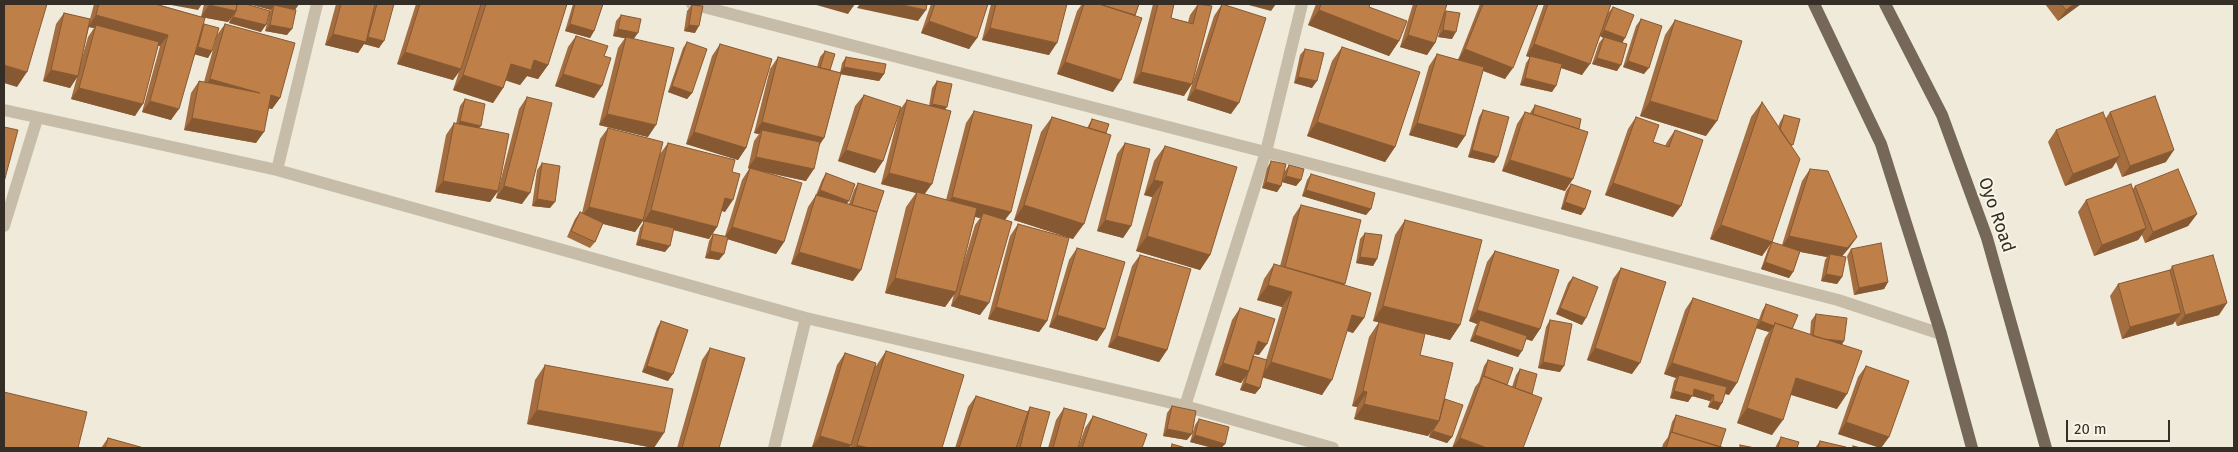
<!DOCTYPE html>
<html>
<head>
<meta charset="utf-8">
<style>
	body { margin:0 }
	#map { position:relative; width:2238px; height:452px; overflow:hidden; background:#f0eada; font-family:"Fira Sans",sans-serif }
	canvas { display:block }
	.frame { position:absolute; inset:0; border:5px solid #342e27; pointer-events:none }
	.scale { position:absolute; left:2066px; top:420px; width:104px; height:22px; box-sizing:border-box; border:2px solid #342e27; border-top:0; padding-left:6px; font-size:15px; line-height:18px; white-space:nowrap; color:#342e27; -webkit-text-stroke:4px #f8f4e6; paint-order:stroke }
</style>
</head>
<body>
<div id="map">
<canvas width="2238" height="452"></canvas>
<div class="frame"></div>
<div class="scale">20 m</div>
</div>
<script>
const ctx = document.querySelector('canvas').getContext('2d');
ctx.lineJoin = 'round';
const poly = rows => new Path2D(rows.map(r => 'M' + r).join(''));
function trace(path, color, width, dash) { ctx.strokeStyle = color; ctx.lineWidth = width; ctx.lineCap = dash ? 'butt' : 'round'; ctx.setLineDash(dash || []); ctx.stroke(path); }
function paint(path, color) { ctx.fillStyle = color; ctx.fill(path, 'evenodd'); }
function label(font, color, halo, rows, align = 'center') {
  ctx.font = font + ' "Fira Sans",sans-serif'; ctx.lineWidth = 4; ctx.setLineDash([]); ctx.textBaseline = 'middle'; ctx.strokeStyle = halo; ctx.fillStyle = color; for (const [text, x, y, turn = 0] of rows) {
    ctx.save(); ctx.translate(x, y); ctx.rotate((+turn || 0) * Math.PI / 180); ctx.textAlign = isNaN(turn) ? turn : align; if (halo) ctx.strokeText(text, 0, 0); ctx.fillText(text, 0, 0); ctx.restore();
  }
}
const minor = poly([
	[692,4,1838,300,1941,334],
	[4,110,277,170,806,318,1185,406,1333,448],
	[277,170,317,4],
	[4,226,37,119],
	[1185,406,1266,152,1302,4],
	[774,448,806,318]
]);
const primary = poly([
	[1814,4,1881,144,1941,334,1972,448],
	[1885,4,1942,115,1987,238,2046,448]
]);
const wall = poly([
	[94,4,161,4,160,5,201,17,204,4,246,4,270,11,271,10,249,4,299,4,295,10,287,35,265,31,269,15,261,32,229,23,230,19,228,22,201,17,202,26,204,24,212,51,208,58,195,54,171,120,142,112,160,46,158,46,135,116,71,99,77,77,70,88,43,81,56,24,64,13,90,19],
	[89,27,94,28,88,37,80,65],
	[336,4,394,4,379,48,364,44,358,53,325,45],
	[416,4,567,4,548,65,538,79,527,76,520,85,506,80,503,88,493,103,453,90,459,72,453,80,397,64],
	[573,4,603,4,594,31,590,38,565,31],
	[931,4,988,4,977,38,969,49,921,33],
	[991,4,1067,4,1049,55,982,40],
	[1082,4,1139,4,1113,92,1057,74,1077,11],
	[1153,4,1174,4,1171,18,1188,22,1190,15,1198,4,1184,96,1133,83],
	[1222,4,1231,114,1187,100,1214,16],
	[1316,4,1370,4,1369,7,1399,41,1389,56,1308,25],
	[1413,4,1447,4,1444,13,1446,11,1452,39,1438,37,1440,28,1435,43,1427,55,1400,47],
	[1480,4,1538,4,1505,79,1483,71,1465,136,1457,148,1409,135,1429,66,1437,54,1458,60],
	[1544,4,1611,4,1600,36,1608,13,1613,7,1625,38,1622,43,1617,71,1592,64,1599,43,1603,38,1600,36,1582,75,1561,68,1552,92,1520,85,1526,63,1530,57,1526,56],
	[2045,4,2081,4,2058,21],
	[692,5,695,33,684,31,687,11],
	[621,15,634,38,648,137,599,125,618,48,625,38,613,36,616,21],
	[1641,19,1644,74,1623,67,1636,26],
	[1675,20,1706,136,1640,116,1665,35],
	[225,24,280,98,272,109,269,108,256,143,184,130,191,93,199,81,204,82,217,35],
	[576,36,604,56,594,98,555,86,568,47],
	[687,42,692,93,687,99,668,92,683,48],
	[720,44,746,148,738,160,686,144,712,56],
	[1342,47,1395,147,1385,162,1307,136,1332,61],
	[1305,49,1312,88,1294,83,1300,55],
	[825,51,830,70,840,73,842,63,846,57,884,74,879,81,841,74,824,138,819,146,806,181,759,171,784,242,776,254,727,239,719,260,705,258,709,241,713,234,725,236,742,180,749,169,748,168,754,141,759,134,754,133,770,69,778,57,817,67,820,57],
	[937,81,945,110,925,194,946,200,966,123,974,111,1011,212,1005,220,980,315,951,306,954,294,945,307,885,293,906,207,916,193,881,184,899,113,883,161,875,173,838,161,855,106,864,95,899,111,907,100,929,106,932,88],
	[975,217,980,218,975,225,959,278],
	[527,97,522,204,496,198,519,109],
	[465,99,479,128,498,191,490,202,435,192,446,135,454,123,456,124,460,106],
	[1762,102,1778,127,1780,122,1784,115,1792,147,1772,242,1762,256,1710,239,1751,117],
	[1535,105,1565,191,1502,171,1517,124,1525,112,1530,113],
	[1483,110,1498,157,1494,163,1468,157,1479,117],
	[2110,112,2166,162,2122,177,2116,162,2112,168,2065,186,2048,142,2056,130,2106,118],
	[1052,117,1087,128,1092,119,1106,133,1073,239,1014,220,1041,132],
	[1636,117,1653,142,1665,146,1667,142,1675,130,1673,217,1605,195,1628,129],
	[608,128,660,154,668,143,732,172,725,212,722,211,717,227,709,239,673,230,665,252,636,245,640,228,644,222,643,222,643,221,635,232,603,224,595,242,590,248,567,237,575,219,580,212,582,213,600,139],
	[1125,143,1131,226,1123,238,1097,231,1117,154],
	[1165,146,1210,255,1200,270,1136,251,1152,197,1144,195,1154,161],
	[1271,161,1285,171,1289,165,1301,180,1296,186,1282,182,1281,186,1277,192,1262,188,1267,168],
	[542,163,550,208,532,206,537,170],
	[1810,169,1857,237,1849,248,1842,256,1842,277,1837,284,1821,281,1825,260,1827,257,1800,252,1793,272,1789,278,1761,269,1768,249,1772,242,1782,245,1802,181],
	[826,173,847,204,849,204,854,190,858,183,853,281,791,264,808,207,816,195,822,180],
	[1311,174,1371,209,1366,215,1302,196,1307,180],
	[1571,184,1585,209,1581,215,1561,209,1566,191],
	[2135,186,2197,214,2188,226,2145,243,2142,235,2138,240,2094,256,2078,212,2086,200,2133,189],
	[1301,205,1345,284,1344,285,1364,318,1353,333,1347,331,1322,395,1262,377,1260,388,1255,394,1240,390,1244,378,1241,383,1215,375,1232,320,1240,308,1259,355,1254,354,1253,356,1266,360,1282,307,1257,300,1264,279,1274,264,1280,266,1293,217],
	[1405,220,1460,325,1450,340,1417,332,1420,355,1444,400,1452,437,1447,443,1429,437,1430,433,1428,436,1354,419,1357,407,1352,406,1369,337,1379,322,1373,321,1395,235],
	[1018,224,1047,321,1039,332,988,319,1010,236],
	[1365,233,1377,259,1373,266,1356,263,1360,239],
	[1077,248,1105,329,1097,341,1049,327,1069,260],
	[1851,249,1888,282,1884,289,1854,295,1847,256],
	[1495,251,1540,329,1532,341,1526,339,1518,357,1470,341,1475,327,1477,324,1469,321,1487,262],
	[1140,255,1167,350,1159,362,1108,347,1132,266],
	[2172,266,2219,315,2177,326,2175,321,2173,324,2122,339,2110,296,2118,284,2170,270],
	[1621,268,1632,374,1587,360,1613,279],
	[1573,277,1582,325,1556,314,1568,283],
	[1693,298,1729,395,1725,394,1718,410,1708,407,1710,401,1692,396,1688,402,1670,398,1674,381,1676,378,1664,374,1685,310],
	[1766,304,1792,329,1810,335,1811,321,1816,314,1842,345,1837,409,1791,395,1772,435,1737,423,1765,338,1769,332,1756,328,1762,311],
	[1550,320,1560,372,1538,368,1546,327],
	[661,321,668,381,642,372,657,328],
	[710,348,719,448,677,448,702,360],
	[886,351,942,448,850,448,851,445,849,448,815,448,812,447,837,365,845,353,876,366],
	[1488,360,1507,385,1512,387,1516,375,1520,369,1532,394,1523,448,1452,448,1475,387,1479,382,1484,366],
	[545,365,654,448,527,424,535,380],
	[1866,366,1889,437,1881,448,1838,434,1858,377],
	[976,396,1027,412,1030,407,1040,448,955,448,968,407],
	[1172,406,1187,440,1163,436,1167,413],
	[1064,408,1078,448,1048,448,1056,420],
	[1676,415,1720,447,1725,448,1662,448,1663,444,1668,437,1672,422],
	[1093,416,1142,448,1078,448,1085,428],
	[1199,419,1225,444,1221,448,1213,448,1190,442,1195,425],
	[1781,437,1797,448,1775,448,1777,444],
	[108,438,144,448,101,448],
	[1820,441,1845,448,1815,448]
]);
const shadedWall = poly([
	[166,4,202,4,198,10],
	[249,4,299,4,291,15,274,5,271,10],
	[813,4,855,4,848,14],
	[860,4,898,4,926,10,918,21,857,8],
	[1245,4,1276,4,1271,11],
	[2074,4,2081,4,2058,21,2066,10],
	[209,5,236,11,228,22,201,17],
	[1319,10,1399,41,1389,56,1308,25],
	[96,15,168,35,160,46,95,28,96,25,94,28,88,27],
	[233,17,266,25,261,32,229,23],
	[929,21,977,38,969,49,921,33],
	[570,24,594,31,590,38,565,31],
	[270,25,292,29,287,35,265,31],
	[689,25,699,26,695,33,684,31],
	[990,28,1057,43,1049,55,982,40],
	[618,29,638,33,633,40,613,36],
	[1443,30,1456,32,1452,39,1438,37],
	[1604,30,1625,38,1621,44,1600,36],
	[333,34,365,41,368,37,384,41,379,48,364,44,358,53,325,45],
	[1408,35,1435,43,1427,55,1400,47],
	[1534,44,1590,64,1582,75,1526,56],
	[198,47,212,51,208,58,193,54],
	[1465,49,1513,68,1505,79,1457,61],
	[405,52,461,69,453,80,397,64],
	[1597,58,1621,65,1617,71,1592,64],
	[534,60,548,65,538,79,527,76,520,85,501,79,511,64],
	[1628,61,1649,68,1644,74,1623,67],
	[1065,62,1121,80,1113,92,1057,74],
	[4,65,27,72,17,87,4,83],
	[844,67,884,74,879,81,839,74],
	[51,70,78,76,70,88,43,81],
	[1141,72,1192,84,1184,96,1133,83],
	[563,74,602,86,594,98,555,86],
	[463,75,503,88,493,103,453,90],
	[1298,77,1317,81,1312,88,1294,83],
	[1525,78,1556,86,1552,92,1520,85],
	[210,79,260,93,202,90],
	[672,86,692,93,687,99,668,92],
	[79,88,143,104,135,116,71,99],
	[1195,89,1239,103,1231,114,1187,100],
	[271,95,280,98,272,109,263,107],
	[150,101,179,109,171,120,142,112],
	[1650,101,1717,121,1706,136,1640,116],
	[932,104,947,107,942,113,928,110],
	[607,114,656,125,648,137,599,125],
	[192,118,264,132,256,143,184,130],
	[460,121,481,126,476,132,455,128],
	[762,122,824,138,816,149,762,130,759,134,754,133],
	[1317,122,1395,147,1385,162,1307,136],
	[1417,123,1465,136,1457,148,1409,135],
	[694,132,746,148,738,160,686,144],
	[846,150,883,161,875,173,838,161],
	[1472,150,1498,157,1494,163,1468,157],
	[2174,150,2166,162,2122,177,2130,166],
	[2120,156,2112,168,2065,186,2073,174],
	[756,157,814,169,806,181,748,168],
	[1510,160,1573,179,1565,191,1502,171],
	[889,173,932,184,924,195,881,184],
	[1286,176,1301,180,1296,186,1282,182],
	[1154,180,1163,182,1152,197,1144,195],
	[443,181,498,191,490,202,435,192],
	[1266,182,1281,186,1277,192,1262,188],
	[1613,183,1681,206,1673,217,1605,195],
	[504,186,530,193,522,204,496,198],
	[820,190,849,201,844,207,816,196],
	[1306,190,1371,209,1366,215,1302,196],
	[952,197,1011,212,1002,223,983,213,980,218,944,209],
	[725,198,733,200,725,212,717,209],
	[537,199,555,202,550,208,532,206],
	[1565,202,1585,209,1581,215,1561,209],
	[1024,205,1084,224,1073,239,1014,220],
	[589,207,643,220,635,232,580,218],
	[651,210,717,227,709,239,643,222],
	[2197,214,2188,226,2145,243,2153,232],
	[1105,220,1131,226,1123,238,1097,231],
	[1721,225,1772,242,1762,256,1710,239],
	[732,227,784,242,776,254,724,238],
	[2146,228,2138,240,2094,256,2102,245],
	[1147,236,1210,255,1200,270,1136,251],
	[1789,236,1857,237,1849,248,1839,260,1830,254,1827,257,1781,248],
	[640,239,670,246,665,252,636,245],
	[710,251,724,254,719,260,705,258],
	[799,252,861,270,853,281,791,264],
	[1360,257,1377,259,1373,266,1356,263],
	[1765,262,1793,272,1789,278,1761,269],
	[1826,274,1842,277,1837,284,1821,281],
	[895,278,956,292,945,307,885,293],
	[1888,282,1884,289,1854,295,1859,288],
	[1268,285,1292,292,1282,307,1257,300],
	[959,295,989,303,980,315,951,306],
	[2227,303,2219,315,2177,326,2185,315],
	[1383,306,1460,325,1450,340,1373,321],
	[996,307,1047,321,1039,332,988,319],
	[1560,308,1586,318,1582,325,1556,314],
	[1477,310,1540,329,1532,341,1479,324,1480,320,1477,324,1469,321],
	[2181,313,2173,324,2122,339,2130,327],
	[1057,315,1105,329,1097,341,1049,327],
	[1352,315,1364,318,1353,333,1342,329],
	[1761,321,1774,326,1769,332,1756,328],
	[1475,335,1522,351,1518,357,1470,341],
	[1117,336,1167,350,1159,362,1108,347],
	[1813,338,1844,341,1840,348],
	[1258,341,1267,344,1259,355,1249,353],
	[1595,348,1640,363,1632,374,1587,360],
	[1271,362,1332,380,1322,395,1261,377],
	[1543,362,1564,366,1560,372,1538,368],
	[1223,363,1249,371,1241,383,1215,375],
	[1672,363,1737,383,1729,395,1678,378,1679,375,1676,378,1664,374],
	[647,366,673,374,668,381,642,372],
	[1796,378,1847,394,1837,409,1786,393],
	[1245,383,1260,388,1255,394,1240,390],
	[1694,389,1714,395,1710,401,1692,396,1688,402,1670,398,1674,391],
	[1363,391,1367,392,1357,407,1352,406],
	[1713,401,1722,403,1718,410,1708,407],
	[1364,404,1439,421,1428,436,1354,419],
	[1747,408,1783,420,1772,435,1737,423],
	[537,410,664,433,654,448,527,424],
	[1846,422,1889,437,1881,448,1880,448,1838,434],
	[1167,429,1192,434,1187,440,1163,436],
	[1433,431,1452,437,1447,443,1429,437],
	[1195,435,1225,444,1221,448,1213,448,1190,442],
	[820,436,851,445,849,448,815,448,812,447],
	[1460,438,1487,448,1452,448],
	[857,445,869,448,855,448]
]);
const building = poly([
	[4,4,47,4,27,72,4,65,4,4],
	[99,4,155,4,205,18,179,109,150,101,168,35,96,15,99,4],
	[209,4,237,4,236,11,209,5,209,4],
	[237,4,246,4,270,11,266,25,233,17,236,11,237,4],
	[341,4,375,4,366,42,333,34,341,4],
	[377,4,394,4,384,41,368,37,377,4],
	[420,4,481,4,461,69,405,52,420,4],
	[486,4,567,4,548,65,534,60,531,70,511,64,503,88,463,75,486,4],
	[575,4,603,4,594,31,570,24,575,4],
	[898,4,927,4,926,10,898,4],
	[935,4,988,4,977,38,929,21,935,4],
	[996,4,1067,4,1057,43,990,28,996,4],
	[1084,4,1099,4,1142,18,1121,80,1065,62,1084,4],
	[1099,4,1139,4,1135,15,1099,4],
	[1158,4,1174,4,1171,18,1193,24,1198,4,1212,6,1192,84,1141,72,1158,4],
	[1222,4,1266,18,1239,103,1195,89,1222,4],
	[1321,4,1370,4,1369,7,1407,21,1399,41,1319,10,1321,4],
	[1417,4,1447,4,1435,43,1408,35,1417,4],
	[1483,4,1538,4,1513,68,1465,49,1483,4],
	[1548,4,1611,4,1590,64,1534,44,1548,4],
	[2061,4,2074,4,2066,10,2061,4],
	[274,5,296,10,292,29,270,25,274,5],
	[692,5,703,6,699,26,689,25,692,5],
	[1613,7,1634,15,1625,38,1604,30,1613,7],
	[1446,11,1460,13,1456,32,1443,30,1446,11],
	[64,13,90,19,78,76,51,70,64,13],
	[621,15,641,19,638,33,618,29,621,15],
	[1641,19,1662,26,1649,68,1628,61,1641,19],
	[1675,20,1742,41,1717,121,1650,101,1675,20],
	[204,24,219,28,212,51,198,47,204,24],
	[225,24,295,43,280,98,271,95,264,132,192,118,199,81,260,93,210,79,225,24],
	[96,25,159,42,143,104,79,88,96,25],
	[576,36,608,46,604,56,611,58,602,86,563,74,576,36],
	[626,37,674,48,656,125,607,114,626,37],
	[1604,37,1627,44,1621,65,1597,58,1604,37],
	[687,42,707,49,692,93,672,86,687,42],
	[720,44,772,59,746,148,694,132,720,44],
	[1342,47,1420,72,1395,147,1317,122,1342,47],
	[1305,49,1324,53,1317,81,1298,77,1305,49],
	[825,51,835,54,830,70,820,68,825,51],
	[1437,54,1484,67,1465,136,1417,123,1437,54],
	[1530,56,1562,64,1556,86,1525,78,1530,56],
	[778,57,841,73,824,138,762,122,778,57],
	[846,57,886,64,884,74,844,67,846,57],
	[937,81,952,84,947,107,932,104,937,81],
	[864,95,901,107,883,161,846,150,864,95],
	[2155,96,2174,150,2130,166,2110,112,2155,96],
	[527,97,552,103,530,193,504,186,527,97],
	[465,99,485,104,481,126,460,121,465,99],
	[907,100,951,111,932,184,889,173,907,100],
	[1762,102,1800,159,1772,242,1721,225,1762,102],
	[1535,105,1581,119,1579,129,1533,114,1535,105],
	[1483,110,1509,117,1498,157,1472,150,1483,110],
	[974,111,1032,125,1011,212,952,197,974,111],
	[1525,112,1588,132,1573,179,1510,160,1525,112],
	[2103,112,2120,156,2073,174,2056,130,2103,112],
	[1784,115,1800,119,1793,145,1790,144,1780,130,1784,115],
	[1052,117,1111,135,1084,224,1024,205,1052,117],
	[1636,117,1659,125,1653,142,1669,147,1675,130,1703,140,1681,206,1613,183,1636,117],
	[1092,119,1109,124,1106,133,1089,128,1092,119],
	[454,123,509,134,498,191,443,181,454,123],
	[4,127,18,130,4,182,4,127],
	[608,128,663,142,643,220,589,207,608,128],
	[762,130,820,142,814,169,756,157,762,130],
	[668,143,735,160,732,172,740,174,733,200,725,198,717,227,651,210,668,143],
	[1125,143,1150,149,1131,226,1105,220,1125,143],
	[1165,146,1237,167,1210,255,1147,236,1163,182,1154,180,1165,146],
	[1271,161,1286,164,1281,186,1266,182,1271,161],
	[542,163,560,166,555,202,537,199,542,163],
	[1289,165,1304,169,1301,180,1286,176,1289,165],
	[750,168,802,183,784,242,732,227,750,168],
	[1810,169,1828,171,1857,237,1847,248,1789,236,1810,169],
	[2178,169,2197,214,2153,232,2135,186,2178,169],
	[826,173,855,184,849,201,820,190,826,173],
	[1311,174,1375,193,1371,209,1306,190,1311,174],
	[858,183,884,191,877,212,852,205,858,183],
	[1571,184,1591,191,1585,209,1565,202,1571,184],
	[2131,184,2146,228,2102,245,2086,200,2131,184],
	[917,192,977,208,956,292,895,278,917,192],
	[816,195,877,212,861,270,799,252,816,195],
	[1301,205,1361,220,1345,284,1285,267,1301,205],
	[580,212,603,223,595,242,571,231,580,212],
	[983,213,1012,222,989,303,959,295,983,213],
	[1405,220,1482,240,1460,325,1383,306,1405,220],
	[644,221,674,228,670,246,640,239,644,221],
	[1018,224,1069,238,1047,321,996,307,1018,224],
	[1365,233,1382,235,1377,259,1360,257,1365,233],
	[713,234,728,237,724,254,710,251,713,234],
	[1772,242,1800,251,1793,272,1765,262,1772,242],
	[1881,243,1888,282,1859,288,1851,249,1881,243],
	[1077,248,1125,262,1105,329,1057,315,1077,248],
	[1495,251,1559,270,1540,329,1477,310,1495,251],
	[1830,254,1846,257,1842,277,1826,274,1830,254],
	[1140,255,1191,269,1167,350,1117,336,1140,255],
	[2213,255,2227,303,2185,315,2172,266,2213,255],
	[1274,264,1371,293,1364,318,1352,315,1332,380,1271,362,1292,292,1268,285,1274,264],
	[1621,268,1666,282,1640,363,1595,348,1621,268],
	[2170,270,2181,313,2130,327,2118,284,2170,270],
	[1573,277,1598,287,1586,318,1560,308,1573,277],
	[1693,298,1759,320,1737,383,1672,363,1693,298],
	[1766,304,1798,315,1792,329,1775,323,1774,326,1761,321,1766,304],
	[1240,308,1275,319,1267,344,1258,341,1249,371,1223,363,1240,308],
	[1816,314,1847,318,1844,341,1824,339,1813,336,1816,314],
	[1480,320,1527,336,1522,351,1475,335,1480,320],
	[1550,320,1572,324,1564,366,1543,362,1550,320],
	[661,321,688,330,673,374,647,366,661,321],
	[1379,322,1425,334,1420,355,1453,363,1439,421,1364,404,1367,392,1363,391,1379,322],
	[1775,323,1862,351,1847,394,1796,378,1783,420,1747,408,1775,323],
	[710,348,745,358,719,448,682,448,710,348],
	[886,351,964,375,942,448,869,448,857,445,886,351],
	[845,353,876,363,851,445,820,436,845,353],
	[1253,356,1267,360,1260,388,1245,383,1253,356],
	[1488,360,1513,368,1507,385,1484,376,1488,360],
	[545,365,673,389,664,433,537,410,545,365],
	[1866,366,1909,381,1889,437,1846,422,1866,366],
	[1520,369,1537,374,1532,394,1515,388,1520,369],
	[1679,375,1727,387,1722,403,1713,401,1714,395,1694,389,1693,396,1674,391,1679,375],
	[1483,376,1542,398,1523,448,1487,448,1460,438,1483,376],
	[4,392,87,412,78,448,4,448,4,392],
	[976,396,1028,412,1016,448,959,448,976,396],
	[1445,399,1463,405,1452,437,1433,431,1435,427,1439,421,1445,399],
	[1172,406,1196,411,1192,434,1167,429,1172,406],
	[1030,407,1050,412,1040,448,1020,448,1030,407],
	[1064,408,1087,414,1078,448,1053,448,1064,408],
	[1676,415,1726,429,1720,447,1672,432,1676,415],
	[1093,416,1147,434,1142,448,1082,448,1093,416],
	[1199,419,1229,427,1225,444,1195,435,1199,419],
	[1671,432,1725,448,1666,448,1671,432],
	[1781,437,1799,442,1797,448,1778,448,1781,437],
	[108,438,144,448,105,448,108,438],
	[1820,441,1846,447,1845,448,1818,448,1820,441],
	[1172,444,1186,448,1171,448,1172,444],
	[1740,445,1755,448,1740,448,1740,445],
	[1853,446,1861,448,1853,448,1853,446]
]);
const streetNames = [
	["Oyo Road",1996,215,71]
];
trace(minor, '#c7bca7', 12);
trace(primary, '#756859', 12);
paint(wall, '#a46d3f');
paint(shadedWall, '#865933');
paint(building, '#bf7f49');
trace(building, '#865933', 1);
label('18px', '#342e27', '#f8f4e6', streetNames);
</script>
</body>
</html>
